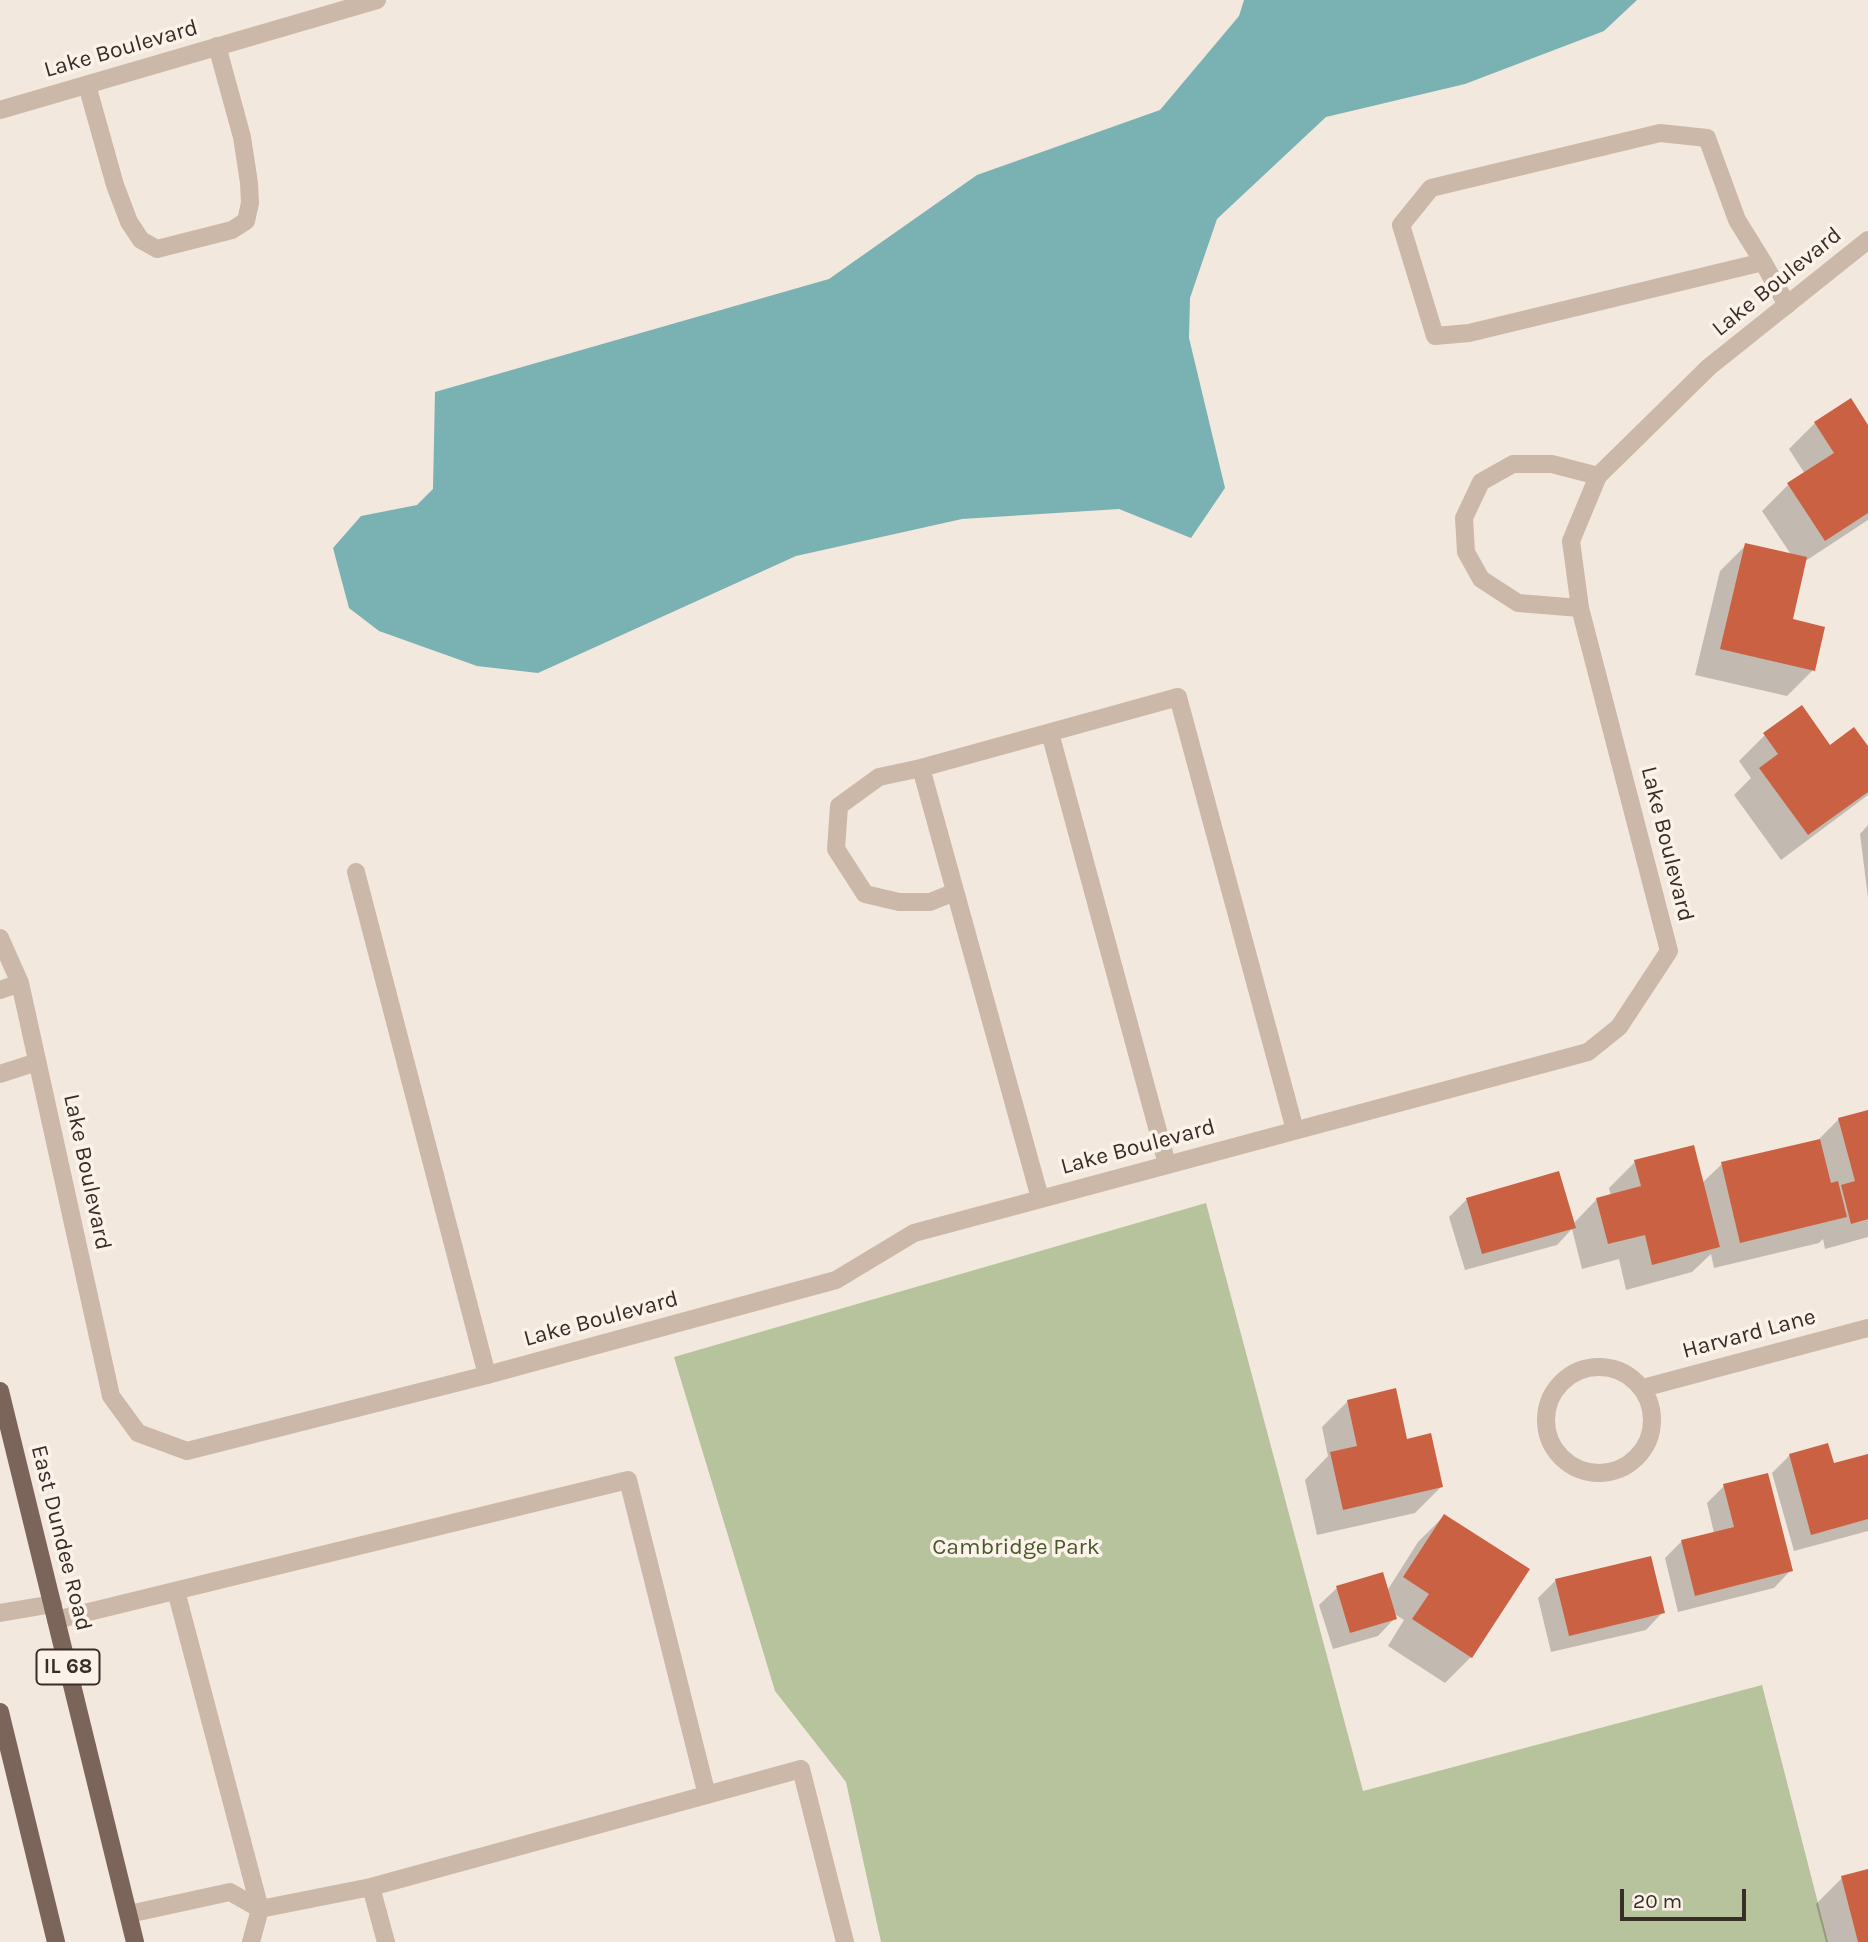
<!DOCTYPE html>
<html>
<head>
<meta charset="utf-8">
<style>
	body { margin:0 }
	#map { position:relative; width:1868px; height:1942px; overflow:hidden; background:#f3e8dd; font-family:Karla,sans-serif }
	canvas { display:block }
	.scale { position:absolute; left:1620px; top:1889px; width:126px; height:32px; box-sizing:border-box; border:4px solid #392d28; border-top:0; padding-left:9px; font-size:21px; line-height:24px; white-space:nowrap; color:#392d28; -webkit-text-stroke:5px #fbf2e9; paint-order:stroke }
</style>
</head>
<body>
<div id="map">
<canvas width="1868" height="1942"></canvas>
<div class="scale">20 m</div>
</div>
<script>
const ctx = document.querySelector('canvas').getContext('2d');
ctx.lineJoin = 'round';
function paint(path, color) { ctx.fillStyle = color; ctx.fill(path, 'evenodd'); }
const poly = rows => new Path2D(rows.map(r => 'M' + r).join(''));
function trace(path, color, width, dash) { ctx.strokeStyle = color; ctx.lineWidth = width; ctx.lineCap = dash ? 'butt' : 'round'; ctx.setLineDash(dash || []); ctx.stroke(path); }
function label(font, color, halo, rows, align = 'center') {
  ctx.font = font + ' Karla,sans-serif'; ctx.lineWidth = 7; ctx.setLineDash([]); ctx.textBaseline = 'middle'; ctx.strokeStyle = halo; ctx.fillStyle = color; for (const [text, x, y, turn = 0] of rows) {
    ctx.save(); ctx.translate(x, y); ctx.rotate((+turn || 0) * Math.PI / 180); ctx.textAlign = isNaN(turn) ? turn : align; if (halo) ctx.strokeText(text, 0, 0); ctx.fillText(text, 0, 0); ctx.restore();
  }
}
const green = poly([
	[1206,1203,1363,1791,1762,1685,1828,1942,881,1942,846,1782,775,1691,674,1357]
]);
const water = poly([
	[1244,0,1637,0,1604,31,1465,84,1326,117,1217,219,1190,298,1189,338,1225,488,1191,538,1119,509,962,519,796,556,538,673,477,666,379,631,349,608,333,548,361,516,417,505,433,489,435,392,829,279,977,175,1160,110,1239,16]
]);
const shadow = poly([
	[1815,423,1868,428,1868,520,1804,562,1791,620,1813,670,1787,696,1695,675,1720,571,1746,545,1792,556,1762,511,1788,485,1805,474,1789,449],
	[1765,735,1830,747,1868,749,1868,795,1781,860,1734,795,1751,778,1739,761],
	[1868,825,1868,898,1860,834],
	[1868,1111,1868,1237,1825,1249,1823,1239,1819,1243,1714,1268,1711,1254,1692,1272,1626,1290,1619,1259,1582,1269,1572,1229,1557,1245,1465,1270,1449,1217,1467,1199,1573,1224,1597,1199,1611,1196,1609,1188,1635,1162,1702,1183,1722,1164,1817,1141,1839,1119],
	[1348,1401,1406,1441,1441,1487,1415,1513,1317,1535,1305,1480,1328,1456,1322,1427],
	[1790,1455,1832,1465,1868,1455,1868,1531,1794,1551,1772,1473],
	[1724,1486,1791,1570,1774,1588,1678,1612,1665,1558,1682,1541,1714,1533,1707,1503],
	[1444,1516,1471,1657,1445,1683,1388,1646,1404,1620,1393,1613,1395,1618,1378,1636,1333,1649,1319,1605,1337,1588,1387,1591,1418,1542],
	[1556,1580,1663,1612,1646,1630,1551,1652,1538,1598],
	[1868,1871,1868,1942,1826,1942,1816,1904,1842,1878]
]);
const building = poly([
	[1851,398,1868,425,1868,513,1825,541,1787,483,1834,453,1814,422],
	[1745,543,1807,557,1793,619,1825,627,1815,671,1720,649],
	[1802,705,1830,745,1854,727,1868,746,1868,792,1808,835,1759,768,1778,754,1763,733],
	[1868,1110,1868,1219,1851,1224,1841,1185,1855,1181,1838,1118],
	[1820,1139,1831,1183,1838,1181,1847,1217,1740,1243,1721,1162],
	[1694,1145,1720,1247,1652,1265,1645,1235,1608,1244,1596,1198,1641,1186,1634,1160],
	[1559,1171,1576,1228,1482,1254,1466,1198],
	[1396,1388,1407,1439,1431,1433,1443,1487,1343,1510,1330,1452,1357,1446,1347,1400],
	[1828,1443,1834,1463,1868,1454,1868,1519,1811,1535,1789,1454],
	[1768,1473,1793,1571,1695,1596,1681,1540,1734,1527,1723,1484],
	[1444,1514,1530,1569,1472,1658,1412,1619,1429,1594,1403,1577],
	[1651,1556,1665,1613,1569,1636,1555,1579],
	[1383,1572,1397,1619,1350,1633,1336,1586],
	[1868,1869,1868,1942,1858,1942,1841,1876]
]);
const service = poly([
	[87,85,115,185,129,222,141,240,157,249,232,230,246,221,250,203,249,183,242,137,217,46],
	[1763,262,1469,333,1435,336,1401,225,1431,188,1660,133,1707,138,1737,220,1763,262,1787,305],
	[1580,608,1518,603,1481,579,1466,552,1464,518,1481,482,1513,464,1552,464,1598,476],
	[1050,733,1167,1164],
	[921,768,1178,697,1295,1130],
	[356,872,487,1375],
	[955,892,930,902,899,902,865,894,836,849,839,806,879,777,921,768,1040,1198],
	[176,1591,260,1909,371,1887,801,1769,845,1942],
	[0,1613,53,1604],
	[56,1620,628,1480,707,1795],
	[371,1887,386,1942],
	[129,1914,230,1892,260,1909,251,1942]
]);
const minor = poly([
	[0,110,377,0],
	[0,938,20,983,111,1396,138,1433,187,1451,487,1375,836,1280,914,1233,1588,1052,1619,1027,1669,951,1580,608,1571,541,1598,476,1709,367,1868,240],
	[0,990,20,983],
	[0,1074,37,1062],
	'1546 1420a53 53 0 1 1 106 0a53 53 0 1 1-106 0Z',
	[1643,1388,1868,1328]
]);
const primary = poly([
	[0,1391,135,1942],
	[0,1712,56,1942]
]);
const shields = [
	[68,1667,63]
];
const shieldNames = [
	["IL 68",68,1667]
];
const streetNames = [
	["Lake Boulevard",121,49,-16],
	["Lake Boulevard",1777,282,-39],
	["Lake Boulevard",1667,844,76],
	["Lake Boulevard",1138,1147,-15],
	["Lake Boulevard",87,1172,78],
	["Lake Boulevard",601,1319,-15],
	["Harvard Lane",1749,1334,-15],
	["East Dundee Road",61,1538,76]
];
const parkNames = [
	["Cambridge Park",1016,1547]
];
paint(green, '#b7c39c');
paint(water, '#7ab1b2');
paint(shadow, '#0003');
paint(building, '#cb6143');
trace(service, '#ccb8a8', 18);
trace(minor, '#ccb8a8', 18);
trace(primary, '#7b6459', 18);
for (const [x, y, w] of shields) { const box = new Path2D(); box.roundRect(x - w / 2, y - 17.5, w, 35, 5); ctx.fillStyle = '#fbf2e9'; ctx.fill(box); trace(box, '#392d28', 2); }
label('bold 21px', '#392d28', null, shieldNames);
label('23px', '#392d28', '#fbf2e9', streetNames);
label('23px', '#49582b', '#fbf2e9', parkNames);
</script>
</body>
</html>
